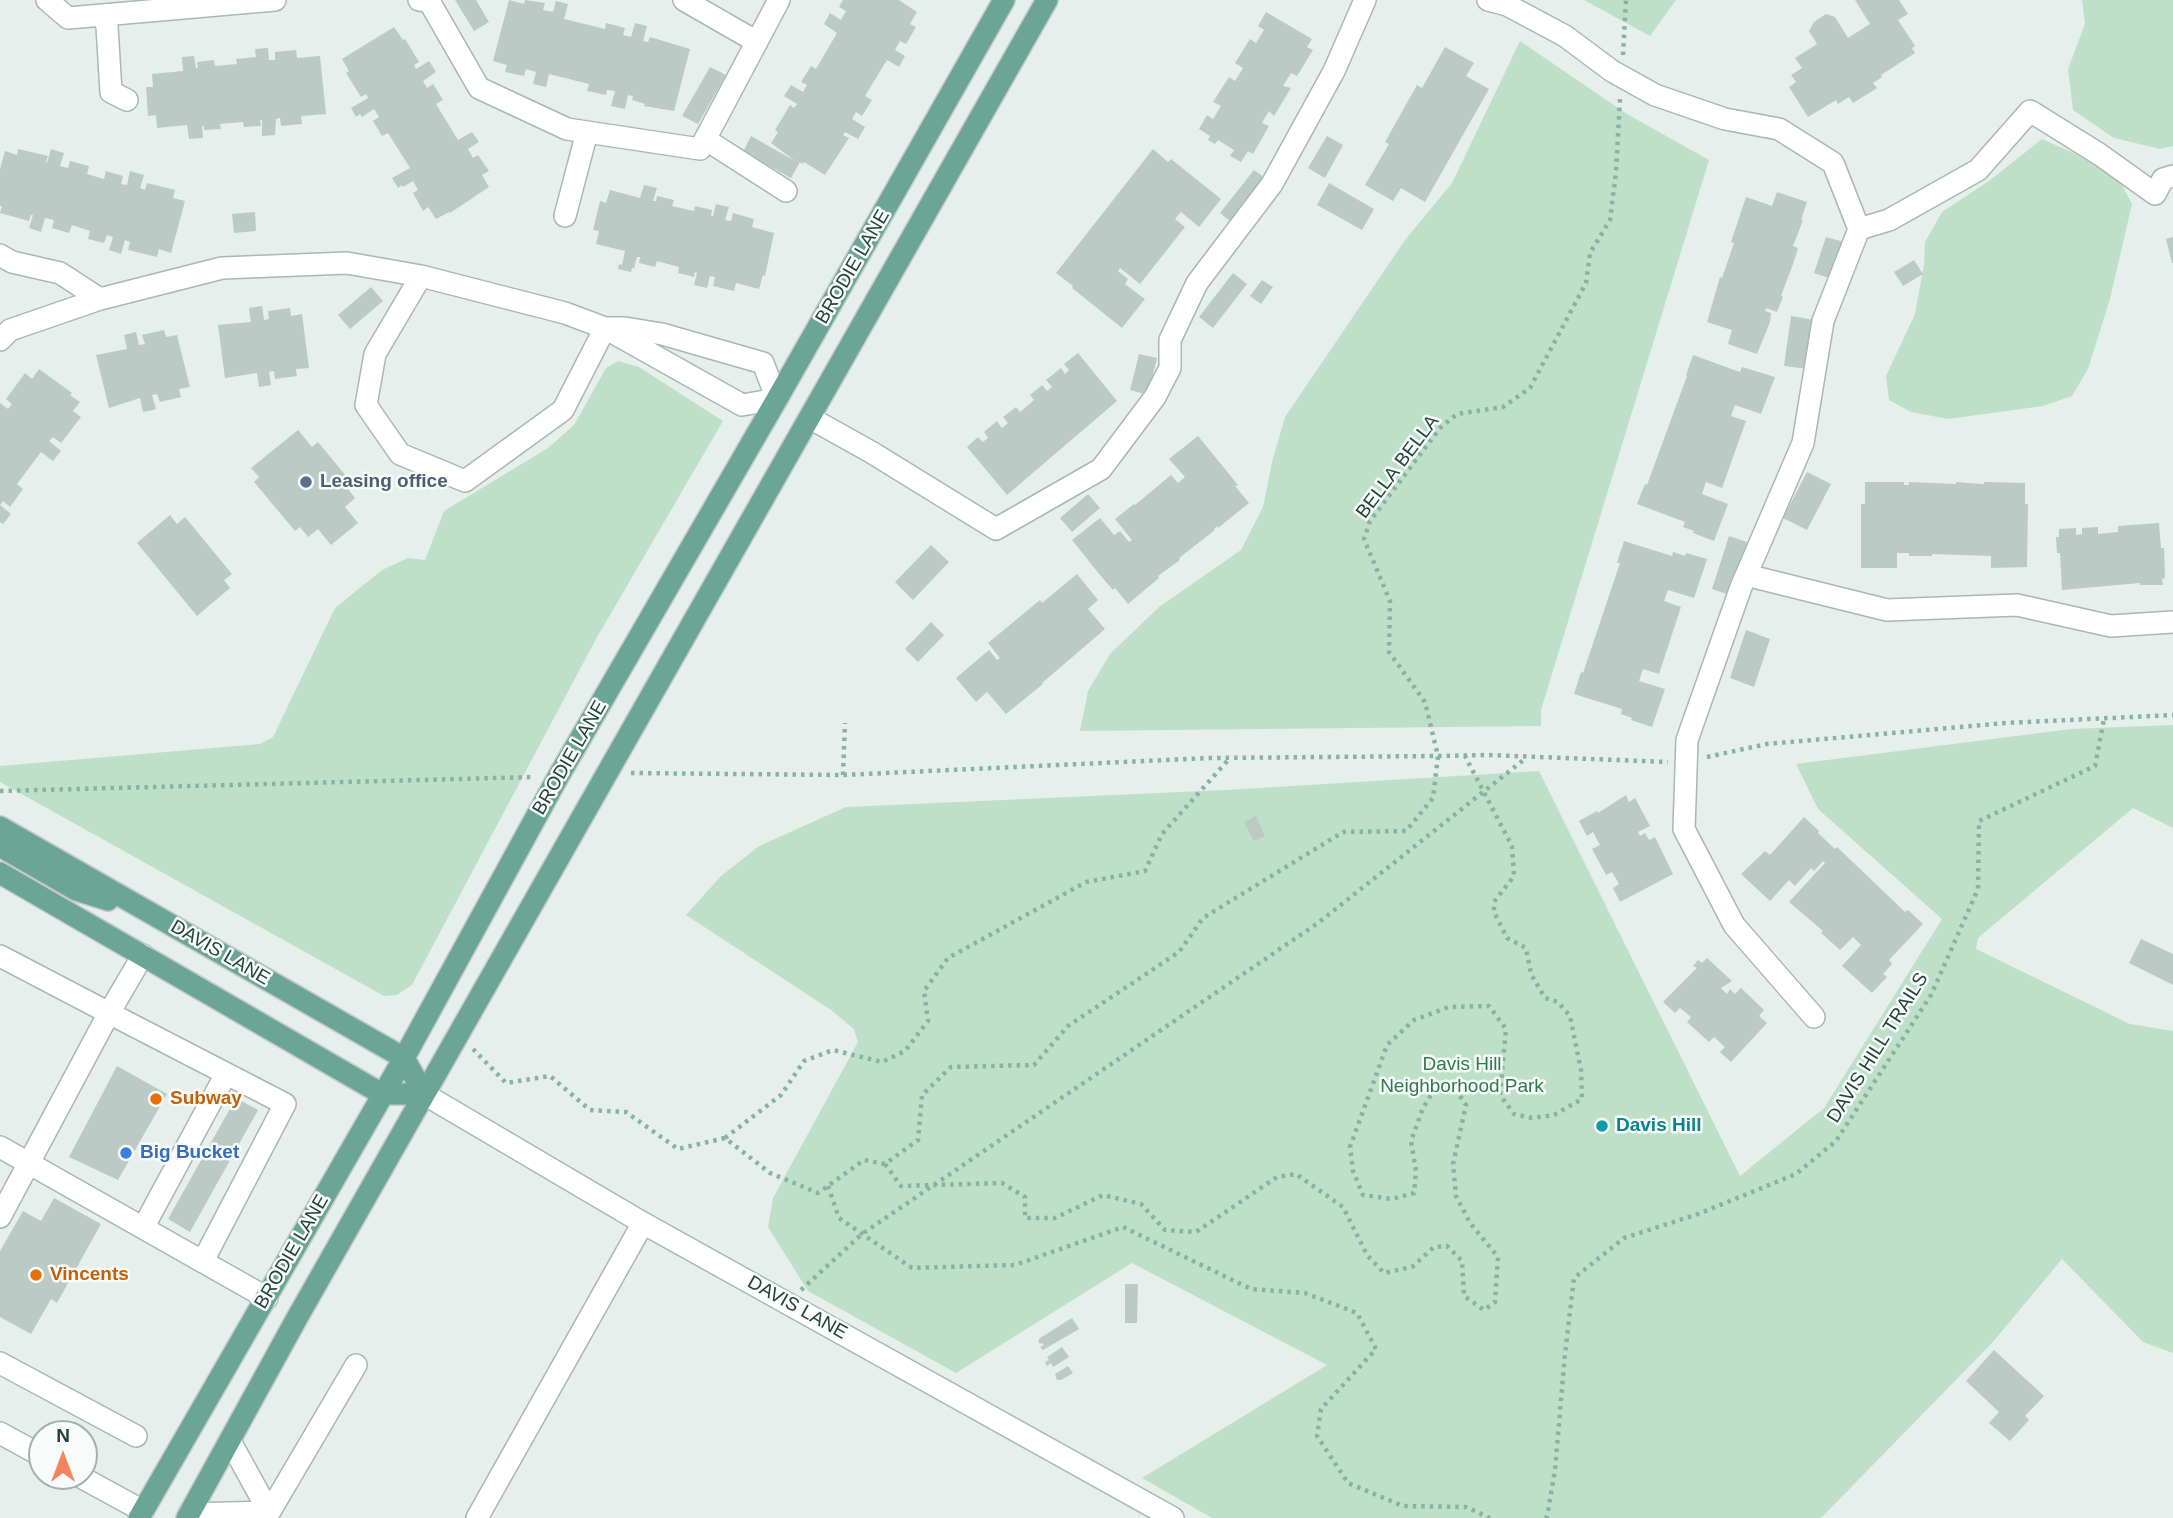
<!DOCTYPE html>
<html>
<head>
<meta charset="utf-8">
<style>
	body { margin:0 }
	#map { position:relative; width:2173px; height:1518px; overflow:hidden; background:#e6efeb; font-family:Helvetica,sans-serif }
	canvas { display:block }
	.north { position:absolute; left:28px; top:1420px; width:70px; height:70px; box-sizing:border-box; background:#f7fbf9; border:2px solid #a3b1ad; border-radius:50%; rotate:0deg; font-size:19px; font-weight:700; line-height:28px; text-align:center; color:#24423a }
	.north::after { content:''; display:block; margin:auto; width:24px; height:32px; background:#f4845f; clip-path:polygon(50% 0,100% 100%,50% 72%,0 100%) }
</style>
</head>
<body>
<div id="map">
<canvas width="2173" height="1518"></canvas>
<div class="north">N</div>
</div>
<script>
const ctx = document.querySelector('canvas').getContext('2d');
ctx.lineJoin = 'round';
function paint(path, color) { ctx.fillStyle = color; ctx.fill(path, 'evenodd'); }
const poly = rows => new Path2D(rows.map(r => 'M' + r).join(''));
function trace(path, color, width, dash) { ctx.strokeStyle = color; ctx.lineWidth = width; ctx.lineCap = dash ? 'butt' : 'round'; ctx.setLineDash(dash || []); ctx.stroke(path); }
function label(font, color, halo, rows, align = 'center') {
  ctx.font = font + ' Helvetica,sans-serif'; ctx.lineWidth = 5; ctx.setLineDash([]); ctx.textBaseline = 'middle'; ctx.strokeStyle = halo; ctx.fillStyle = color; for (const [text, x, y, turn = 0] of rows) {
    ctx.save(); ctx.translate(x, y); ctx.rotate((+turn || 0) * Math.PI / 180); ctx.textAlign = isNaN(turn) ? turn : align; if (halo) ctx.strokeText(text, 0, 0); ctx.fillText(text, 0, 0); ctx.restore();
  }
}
const green = poly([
	[1584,0,1676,0,1650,36],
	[2082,0,2173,0,2173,146,2160,149,2114,138,2073,110,2068,69,2085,24],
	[1520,41,1627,114,1709,160,1541,710,1541,726,1080,731,1088,691,1110,654,1159,607,1241,550,1263,507,1272,462,1285,417,1405,240,1452,183],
	[2042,139,2074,153,2120,181,2132,204,2110,299,2088,369,2072,396,2043,406,1948,419,1911,412,1889,400,1886,376,1915,314,1924,264,1925,242,1942,212,1989,181],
	[618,361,639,367,723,421,596,639,412,985,397,995,384,996,0,782,0,766,260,744,273,737,335,608,382,570,408,558,425,560,444,511,548,448,574,425,606,368],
	[2173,725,2173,828,2133,808,1978,938,1976,949,2130,1024,2173,1031,2173,1353,2143,1342,2062,1259,1992,1343,1821,1518,1212,1518,1142,1478,1327,1365,1132,1263,956,1373,808,1291,768,1227,773,1198,858,1042,854,1029,831,1010,686,915,721,876,759,846,846,807,1226,790,1539,771,1740,1176,1824,1108,1942,919,1818,809,1796,764,2071,729]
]);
const building = poly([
	[455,0,476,0,489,22,474,31],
	[509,0,524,4,525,0,545,3,543,10,553,12,556,1,568,4,564,19,605,29,606,23,625,28,623,35,631,37,635,23,647,26,643,41,648,42,650,37,690,49,674,111,644,106,645,104,632,100,633,96,628,95,625,109,611,106,615,91,607,90,606,95,587,91,589,84,549,74,546,87,533,84,536,72,526,69,524,76,505,72,507,65,493,61],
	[843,0,899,0,917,12,910,24,916,27,906,44,900,41,895,50,905,56,899,67,887,60,865,96,872,100,862,116,856,112,852,119,865,127,858,139,845,132,843,135,849,138,825,175,804,162,802,164,800,162,791,178,765,164,764,166,758,163,759,161,743,152,751,136,795,161,771,143,778,132,775,130,790,105,794,108,797,104,784,96,791,85,803,92,807,85,801,82,811,66,816,69,837,33,824,24,830,13,841,20,846,11,839,7],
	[1855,0,1899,0,1908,14,1898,20,1915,46,1912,48,1915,53,1881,75,1882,77,1873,83,1877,88,1853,103,1849,97,1838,104,1836,100,1808,117,1789,87,1796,82,1791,75,1802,68,1795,58,1817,44,1809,31,1814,22,1826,14,1835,17,1848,38,1870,24],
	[1266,12,1312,39,1307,47,1313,50,1297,76,1291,73,1283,86,1291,88,1274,116,1269,111,1262,123,1269,126,1253,154,1248,151,1241,162,1230,156,1234,150,1218,140,1215,144,1208,140,1210,136,1199,129,1207,115,1213,119,1221,106,1213,102,1229,77,1235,81,1243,68,1235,63,1250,39,1256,43,1264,30,1258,26],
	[394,27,403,40,405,39,419,62,414,65,416,69,429,61,436,72,423,81,427,88,433,84,443,100,436,104,458,140,472,132,479,142,468,149,473,158,478,155,489,171,482,175,489,187,450,213,449,212,436,219,428,207,423,211,413,193,418,190,413,181,403,187,402,185,398,188,392,178,410,168,388,133,382,136,373,121,379,117,374,109,362,117,360,114,356,117,351,108,368,98,366,94,361,97,346,73,349,71,342,59],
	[1445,47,1474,63,1466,76,1489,89,1425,202,1401,188,1393,201,1365,185,1389,144,1385,142,1417,85,1422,88],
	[268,48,269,60,275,60,275,52,296,50,297,58,320,56,326,114,301,116,302,124,281,126,280,118,276,119,275,135,262,136,262,120,260,120,261,126,244,127,243,122,220,124,221,129,204,130,204,126,202,126,203,138,189,139,187,125,157,128,156,115,148,116,146,87,153,87,152,74,183,71,182,57,194,56,196,68,198,68,197,62,214,60,215,66,237,64,236,59,256,57,255,49],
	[710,67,726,75,698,124,682,116],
	[1327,136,1343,145,1325,178,1308,168],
	[18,149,48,156,46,163,47,163,51,149,64,153,60,166,68,168,70,161,89,166,87,174,104,179,106,171,123,176,121,184,127,185,130,171,144,175,140,188,145,190,147,183,175,190,173,198,185,201,171,253,159,249,157,257,128,250,130,242,125,240,121,254,109,250,113,237,107,235,104,243,88,239,90,231,72,225,69,233,52,228,54,220,45,218,41,232,29,228,33,215,31,215,29,221,0,213,2,206,0,206,0,169,5,151,17,155],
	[1153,149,1168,162,1171,159,1221,199,1199,227,1181,212,1175,219,1185,227,1140,284,1120,268,1118,271,1128,279,1125,284,1145,299,1122,328,1072,288,1073,286,1056,273],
	[1254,170,1269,181,1235,225,1220,213],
	[1329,183,1374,209,1362,230,1317,205],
	[644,185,657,188,653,201,656,201,657,196,674,200,672,206,694,211,695,206,712,210,711,216,713,216,716,204,729,207,725,220,731,221,733,213,754,219,752,227,774,233,765,276,763,275,759,289,736,283,734,291,713,286,715,277,710,276,707,288,694,285,697,273,695,272,694,277,678,273,679,267,657,261,655,267,639,263,640,257,637,257,634,268,632,268,631,272,618,269,619,264,622,265,625,251,596,244,599,231,593,230,600,201,606,203,610,190,640,198],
	[1777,192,1807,202,1801,220,1803,220,1793,246,1798,248,1793,264,1781,296,1783,297,1777,312,1766,308,1765,311,1771,313,1770,322,1757,354,1728,344,1732,330,1707,322,1720,277,1722,278,1734,243,1731,242,1746,197,1772,206],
	[255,212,256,231,234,233,232,214],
	[1826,237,1844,242,1832,279,1814,273],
	[2173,237,2173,263,2172,263,2166,239],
	[1914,260,1923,274,1903,286,1894,272],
	[1233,273,1247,284,1213,328,1199,317],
	[1262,280,1273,287,1261,304,1250,296],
	[371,287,383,301,350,329,338,315],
	[262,306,264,320,269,319,268,311,290,308,291,316,302,314,309,368,296,369,297,376,275,379,274,371,269,372,271,385,259,387,257,373,225,378,218,325,251,322,249,308],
	[1791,316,1815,320,1808,369,1784,366],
	[164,330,166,337,177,335,190,387,179,389,181,397,160,402,157,394,152,395,156,409,153,410,143,412,140,398,109,408,96,355,127,349,124,335,136,332,139,345,145,344,142,335],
	[1078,353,1117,401,1007,495,967,447,978,437,983,442,988,438,984,432,997,421,1002,428,1008,423,1003,417,1016,407,1020,412,1034,400,1030,395,1042,385,1047,391,1052,387,1046,380,1061,368,1065,374,1069,370,1064,364],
	[1139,354,1157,358,1148,395,1130,390],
	[1693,355,1740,372,1742,367,1775,377,1761,414,1735,405,1731,416,1746,421,1722,488,1706,482,1702,494,1728,504,1714,541,1693,533,1694,531,1683,527,1685,522,1637,504,1645,484,1647,485,1687,376,1686,375],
	[39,369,72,393,70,395,80,402,73,411,81,417,61,443,53,437,49,441,61,451,53,461,41,452,17,484,23,489,10,507,3,501,0,505,11,514,3,524,0,522,0,403,8,409,12,404,6,399,25,373,32,379],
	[298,430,312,447,318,442,346,476,341,480,355,498,345,507,358,523,331,545,318,529,308,537,300,527,295,531,254,482,259,477,251,468],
	[1198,436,1238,485,1235,486,1249,503,1218,528,1217,526,1214,529,1215,530,1179,558,1180,560,1158,576,1159,578,1128,604,1115,588,1113,590,1100,575,1072,540,1100,518,1114,535,1120,531,1129,542,1132,540,1115,519,1134,504,1135,505,1171,475,1178,483,1185,477,1169,459],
	[1807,472,1831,484,1807,530,1783,518],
	[1865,482,1904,482,1904,485,1909,485,1909,482,1956,484,1956,482,1981,484,1984,484,1984,482,2025,483,2025,504,2028,504,2027,567,1991,568,1991,556,1932,554,1932,556,1909,556,1909,553,1897,553,1897,568,1861,568,1861,504,1865,504],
	[1088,494,1100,508,1072,532,1060,518],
	[170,515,177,524,185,517,232,574,224,580,230,588,197,616,137,543],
	[2159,523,2161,548,2164,548,2165,578,2162,579,2163,585,2140,585,2140,583,2062,590,2060,553,2057,553,2056,537,2059,537,2059,529,2076,528,2076,535,2082,534,2082,528,2098,527,2098,534,2118,532,2118,526],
	[1729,536,1747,542,1730,595,1712,589],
	[1624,541,1672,556,1673,552,1685,556,1686,553,1707,559,1694,598,1668,590,1664,601,1681,607,1659,674,1643,669,1639,681,1665,689,1652,727,1631,720,1632,718,1621,714,1622,709,1574,694,1581,672,1583,673,1620,563,1617,563],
	[931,545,949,562,913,600,895,582],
	[1077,574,1098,600,1088,609,1105,629,1042,683,1043,684,1006,714,987,692,976,702,956,678,989,650,997,660,1000,658,988,643,1040,600,1042,603],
	[931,622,944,635,918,662,905,649],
	[1746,630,1770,639,1754,687,1730,678],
	[1626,795,1629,802,1635,798,1650,826,1638,832,1640,836,1645,833,1649,840,1655,837,1673,874,1620,902,1613,888,1619,884,1612,872,1606,875,1592,849,1600,845,1593,832,1587,836,1579,821,1597,811,1598,813],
	[1256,816,1265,836,1254,841,1244,822],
	[1804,817,1819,831,1818,833,1835,849,1837,847,1905,912,1908,910,1923,924,1889,960,1892,964,1883,974,1887,977,1872,993,1842,966,1861,945,1853,937,1840,950,1821,933,1823,931,1789,902,1825,863,1823,861,1814,871,1811,868,1795,886,1789,880,1770,901,1741,874,1765,851,1770,855],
	[2141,939,2173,954,2173,985,2129,963],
	[1707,958,1732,981,1721,988,1727,994,1730,989,1735,994,1741,988,1764,1010,1759,1016,1767,1023,1731,1062,1720,1052,1725,1047,1714,1037,1709,1042,1687,1022,1691,1017,1680,1008,1675,1013,1663,1002,1697,968,1693,966,1698,960,1702,963],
	[117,1066,167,1094,118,1180,69,1157],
	[236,1098,258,1110,190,1232,168,1219],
	[54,1198,101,1224,57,1303,51,1299,31,1334,0,1317,0,1251,23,1211,41,1221],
	[1125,1284,1138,1284,1137,1323,1125,1323],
	[1072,1318,1079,1329,1043,1350,1040,1347,1044,1345,1042,1343,1040,1344,1038,1341,1040,1338],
	[1062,1347,1069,1357,1053,1367,1051,1363,1047,1366,1045,1362,1049,1360,1047,1357],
	[1994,1350,2044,1396,2025,1416,2029,1420,2010,1441,1989,1423,1999,1412,1966,1381],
	[1068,1366,1073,1373,1061,1380,1057,1380,1055,1374]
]);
const path = poly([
	[1623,55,1626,0],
	[1707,757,1767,744,2005,723,2173,715],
	[631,773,843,775,1209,758,1438,756,1489,755,1668,762],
	[843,775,845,723],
	[0,791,535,777],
	[473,1049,506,1083,550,1076,590,1110,626,1112,678,1149,725,1138,770,1173,818,1193,864,1160,885,1164,918,1140,922,1095,951,1067,1034,1065,1068,1026,1179,952,1203,918,1343,832,1406,831,1433,798,1438,756,1425,702,1389,652,1390,601,1364,539,1370,521,1440,428,1457,414,1503,407,1530,388,1586,283,1590,253,1610,220,1616,172,1620,99],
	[725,1138,781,1095,804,1061,833,1050,882,1062,905,1051,928,1021,924,991,948,958,1086,882,1145,871,1162,834,1229,759],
	[885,1164,901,1186,1002,1183,1025,1197,1025,1218,1055,1218,1103,1195,1141,1204,1165,1230,1196,1232,1277,1177,1296,1174,1343,1207,1367,1255,1384,1273,1412,1267,1434,1247,1447,1246,1462,1261,1464,1296,1484,1310,1495,1302,1498,1257,1470,1223,1456,1196,1453,1164,1466,1105,1456,1090,1437,1085,1423,1108,1411,1141,1416,1171,1414,1193,1392,1199,1363,1195,1353,1171,1350,1147,1387,1045,1414,1020,1449,1007,1489,1006,1506,1029,1500,1095,1514,1114,1532,1118,1554,1115,1582,1099,1581,1070,1570,1016,1558,1002,1545,998,1531,974,1526,948,1507,938,1494,912,1494,902,1514,876,1512,846,1465,756],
	[828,1186,839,1218,912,1268,1015,1265,1123,1227,1251,1289,1305,1293,1357,1313,1376,1349,1321,1409,1317,1436,1348,1483,1403,1506,1466,1507,1490,1518],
	[801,1290,862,1234,1318,923,1526,758],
	[1545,1518,1547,1517,1555,1470,1565,1354,1574,1278,1624,1238,1698,1214,1796,1174,1836,1141,1931,995,1978,889,1979,821,2095,766,2104,719]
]);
const minor = poly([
	[47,0,68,18,275,0],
	[419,0,429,1,479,88,567,129,700,149,779,0],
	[684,0,757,42],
	[1488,0,1507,5,1565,36,1612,71,1655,95,1725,119,1779,129,1833,163,1859,229],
	[102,15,107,26,111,92,127,100],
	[705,139,786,191],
	[565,216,587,132],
	[1859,229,1889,220,1978,170,2030,111,2099,154,2155,194,2163,179,2173,176],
	[0,255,12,262,60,273,100,299],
	[421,276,375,354,366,405,400,454,465,481,563,410,605,328],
	[0,340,10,330,100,299,222,268,347,263,421,276,565,313,605,328,742,405,777,399,763,363,662,334,625,328,605,328],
	[810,418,871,452,996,529,1101,469,1155,397,1170,368,1170,340,1197,283,1272,184,1334,71,1365,0],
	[1746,575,1887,610,2017,605,2111,626,2173,622],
	[0,956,109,1013,143,955],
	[1814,1017,1734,925,1684,829,1687,740,1741,587,1803,443,1823,321,1859,229],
	[424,1094,643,1223,1173,1518],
	[0,1147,267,1298],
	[0,1217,109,1013,285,1104,203,1261],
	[143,1228,226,1074],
	[0,1363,136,1436],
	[0,1433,42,1456],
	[79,1476,143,1511],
	[189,1514,269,1512,230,1441],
	[266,1518,356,1365],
	[477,1518,643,1223]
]);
const major = poly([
	[0,827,404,1058,424,1094],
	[0,846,76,890,108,900],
	[0,873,382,1094,424,1094],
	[139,1518,404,1058,558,777,777,399,1004,0],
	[187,1518,297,1318,1047,0]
]);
const markers = [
	[306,482,7,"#5c6f8a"],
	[156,1099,7,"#e8710a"],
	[1602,1126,7,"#0f9aa8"],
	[126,1153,7,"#3f7fe0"],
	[36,1275,7,"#e8710a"]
];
const streetNames = [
	["BRODIE LANE",853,267,-60],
	["BELLA BELLA",1398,467,-53],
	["BRODIE LANE",570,758,-60],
	["DAVIS LANE",220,953,30],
	["DAVIS HILL TRAILS",1878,1048,-58],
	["BRODIE LANE",292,1252,-60],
	["DAVIS LANE",797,1308,29]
];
const serviceNames = [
	["Leasing office",320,482]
];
const parkNames = [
	["Davis Hill",1462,1065],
	["Neighborhood Park",1462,1087]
];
const foodNames = [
	["Subway",170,1099],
	["Vincents",50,1275]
];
const cultureNames = [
	["Davis Hill",1616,1126]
];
const shopNames = [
	["Big Bucket",140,1153]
];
paint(green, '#bfe0c8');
paint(building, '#bbcac4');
trace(minor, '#a8b8b2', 24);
trace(major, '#c2cac8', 24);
trace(path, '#86b3a5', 4.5, [3.5, 5]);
trace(minor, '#fff', 21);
trace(major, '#6aa596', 21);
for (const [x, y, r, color] of markers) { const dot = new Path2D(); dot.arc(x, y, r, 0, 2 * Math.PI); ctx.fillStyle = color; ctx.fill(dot); trace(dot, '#f7fbf9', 2.5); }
label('19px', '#24423a', '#f7fbf9', streetNames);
label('bold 19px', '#4e5e75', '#f7fbf9', serviceNames, 'left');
label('19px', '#2d7a4b', '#f7fbf9', parkNames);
label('bold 19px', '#c56008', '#f7fbf9', foodNames, 'left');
label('bold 19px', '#0d838f', '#f7fbf9', cultureNames, 'left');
label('bold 19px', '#366cbe', '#f7fbf9', shopNames, 'left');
</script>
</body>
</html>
